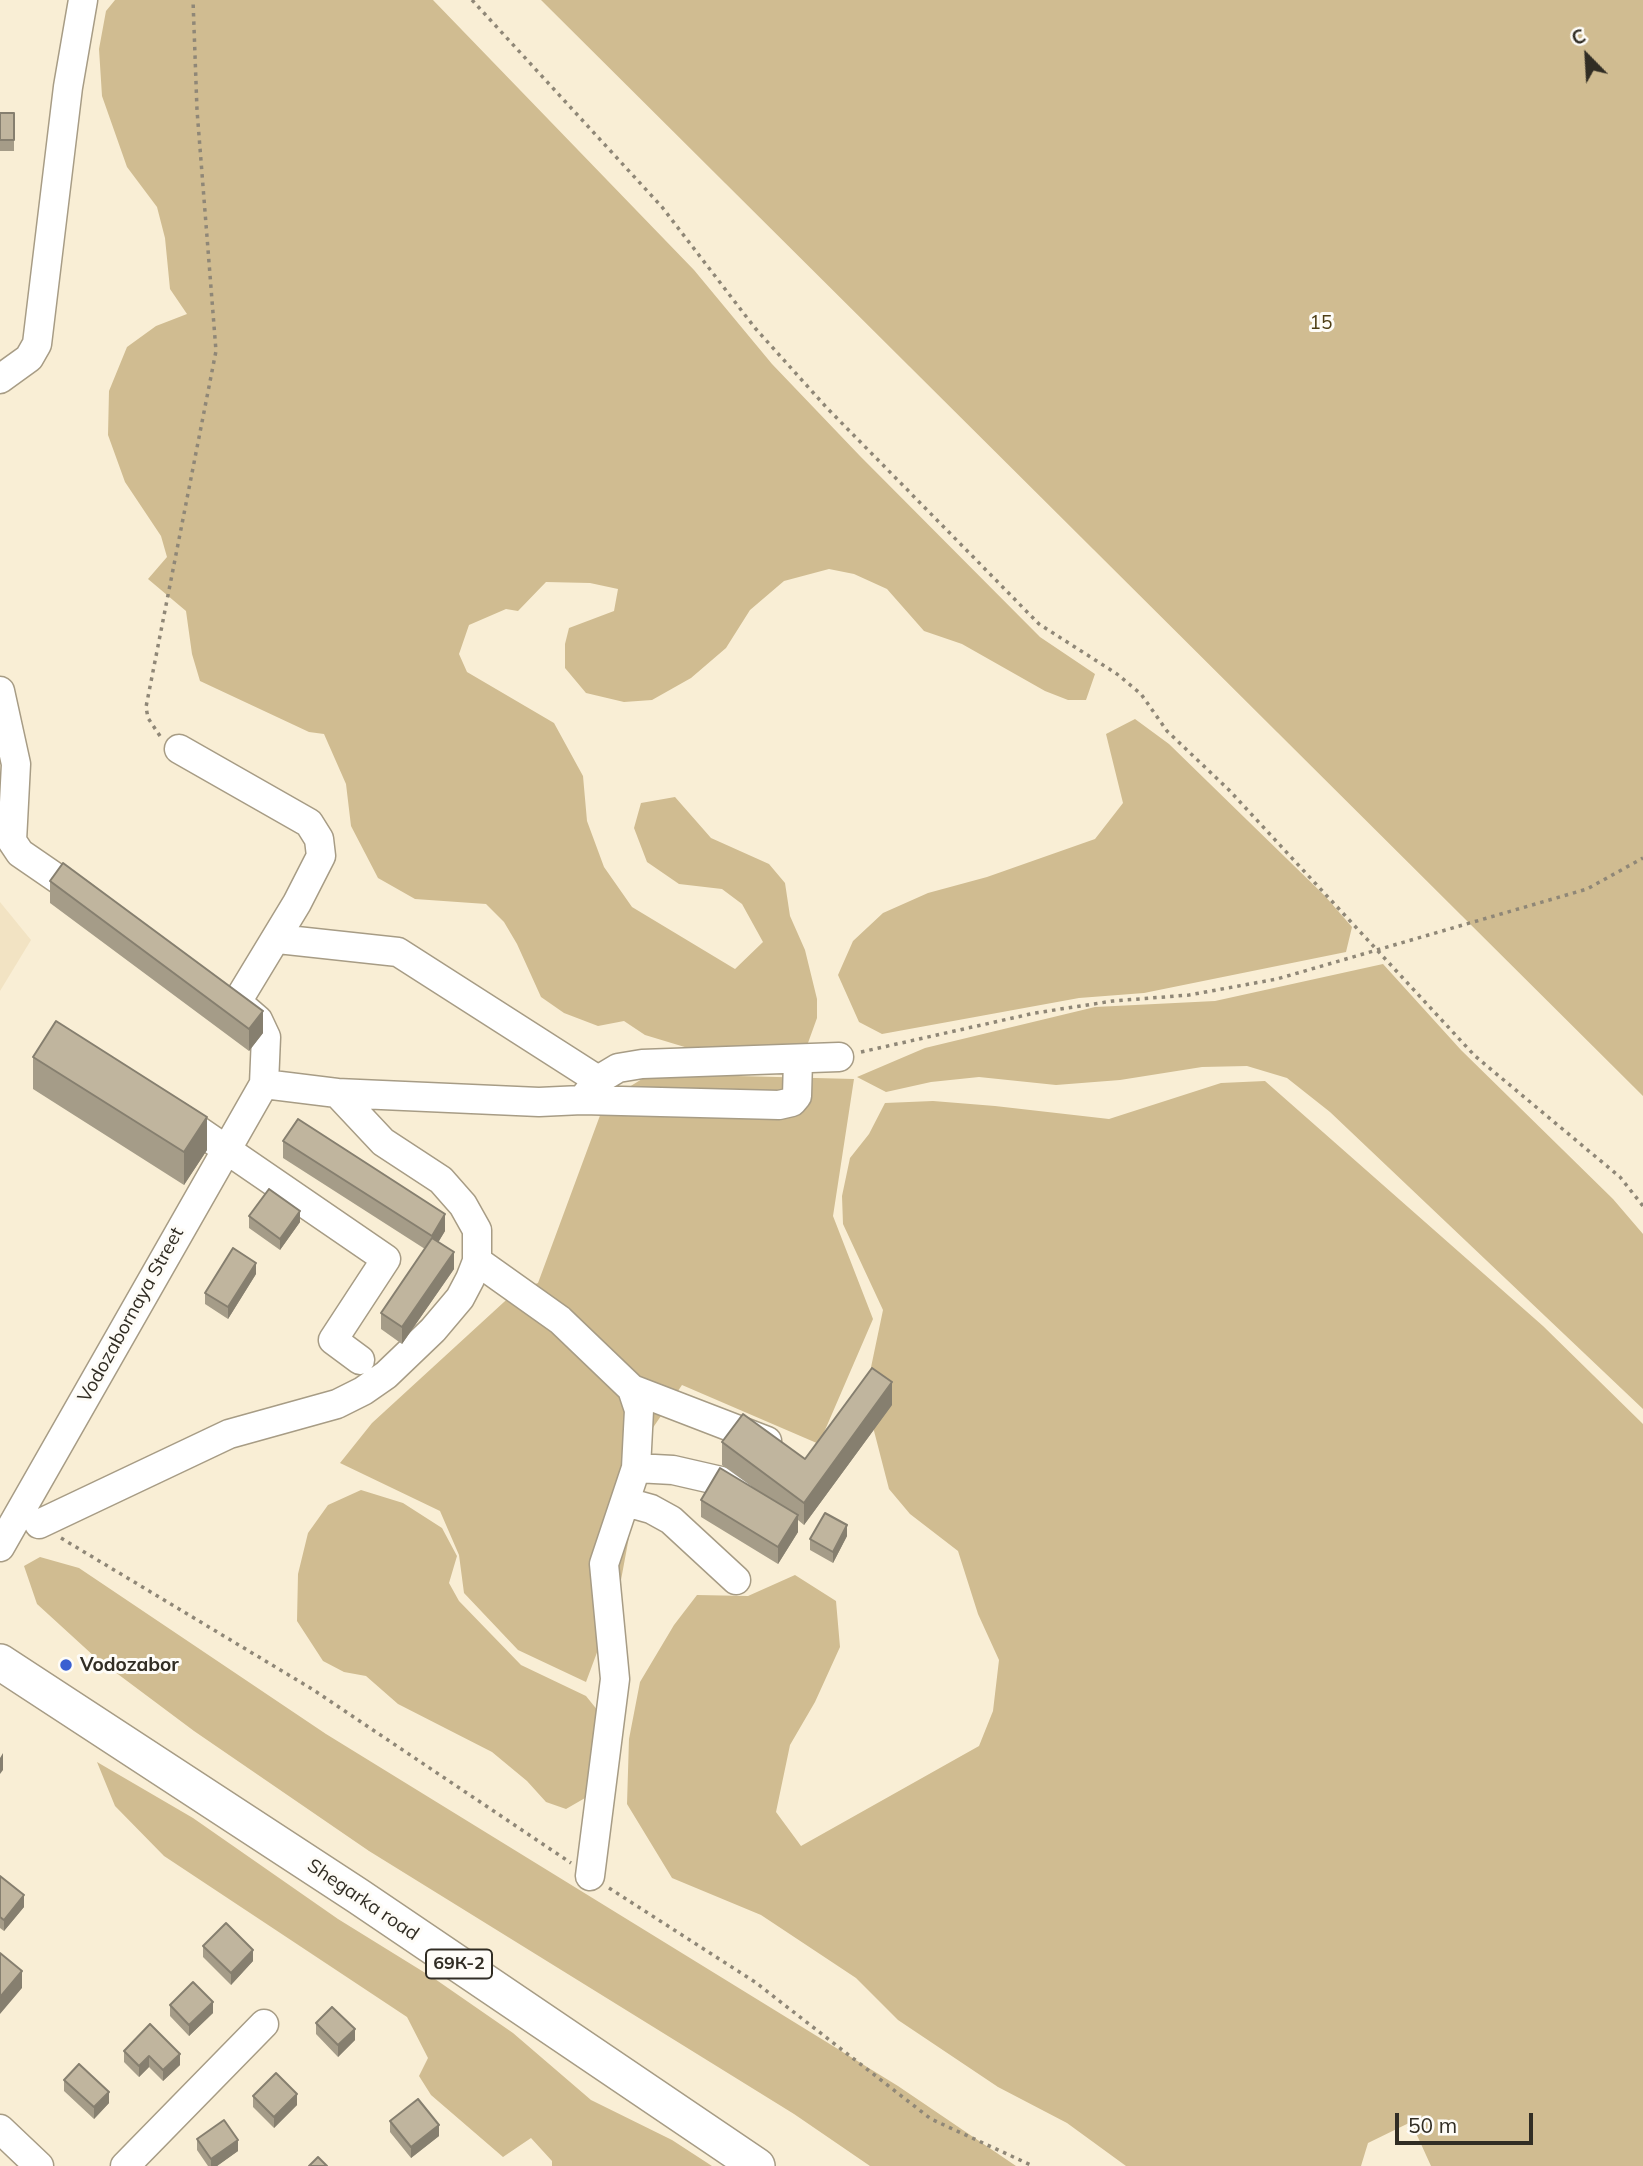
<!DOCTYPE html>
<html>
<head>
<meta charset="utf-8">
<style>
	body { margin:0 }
	#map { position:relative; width:1643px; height:2166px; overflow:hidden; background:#f9eed5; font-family:Mulish,sans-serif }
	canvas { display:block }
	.north { position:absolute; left:1552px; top:21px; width:70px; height:70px; -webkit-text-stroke:5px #fefcf7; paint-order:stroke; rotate:336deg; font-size:19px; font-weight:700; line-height:28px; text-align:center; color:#312d24 }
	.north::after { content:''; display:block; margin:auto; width:24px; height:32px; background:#312d24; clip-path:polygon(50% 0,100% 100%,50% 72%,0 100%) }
	.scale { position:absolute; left:1395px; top:2113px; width:138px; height:32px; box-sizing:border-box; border:4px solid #312d24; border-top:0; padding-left:9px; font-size:21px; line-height:24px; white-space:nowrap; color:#312d24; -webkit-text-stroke:5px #fefcf7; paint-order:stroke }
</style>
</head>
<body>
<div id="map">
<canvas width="1643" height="2166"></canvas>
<div class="north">С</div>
<div class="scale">50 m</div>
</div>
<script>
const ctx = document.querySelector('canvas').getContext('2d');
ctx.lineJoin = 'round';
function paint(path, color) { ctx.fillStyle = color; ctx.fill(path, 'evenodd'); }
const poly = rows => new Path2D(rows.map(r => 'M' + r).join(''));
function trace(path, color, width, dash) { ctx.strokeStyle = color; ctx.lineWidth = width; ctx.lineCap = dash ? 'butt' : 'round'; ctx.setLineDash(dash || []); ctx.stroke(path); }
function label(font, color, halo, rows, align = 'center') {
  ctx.font = font + ' Mulish,sans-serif'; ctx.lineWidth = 6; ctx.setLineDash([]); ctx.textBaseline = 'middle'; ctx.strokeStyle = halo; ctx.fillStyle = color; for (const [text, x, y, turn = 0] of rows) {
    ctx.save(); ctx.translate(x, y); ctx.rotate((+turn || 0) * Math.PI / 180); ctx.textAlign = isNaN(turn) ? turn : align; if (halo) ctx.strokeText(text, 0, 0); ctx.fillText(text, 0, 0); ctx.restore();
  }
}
const built = poly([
	[0,902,31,940,0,991]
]);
const green = poly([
	[115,0,433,0,694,270,772,364,860,456,1040,637,1095,674,1086,700,1068,700,1045,691,962,644,924,631,887,589,854,574,829,569,784,581,750,610,726,648,691,678,652,700,624,702,586,693,565,668,565,644,569,628,614,611,618,589,590,583,546,582,518,611,506,609,469,625,459,654,467,672,554,723,583,776,587,821,604,867,632,907,735,969,763,942,742,904,722,889,679,884,647,862,634,828,641,803,675,797,711,838,769,864,785,883,790,916,805,950,817,999,817,1018,804,1054,731,1061,645,1035,624,1021,598,1026,564,1013,541,997,517,944,504,922,486,904,415,899,378,878,351,826,346,784,324,734,309,732,200,681,192,654,186,611,148,579,167,557,161,536,125,482,108,435,109,391,127,347,156,326,187,314,170,289,165,238,157,207,127,167,102,96,99,49,106,11],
	[541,0,1643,0,1643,1096],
	[1135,719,1169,744,1325,896,1352,927,1346,952,1144,993,1079,998,882,1034,859,1022,838,975,853,941,883,913,928,893,987,877,1095,839,1123,803,1106,734],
	[1383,964,1461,1050,1613,1199,1643,1234,1643,1409,1330,1112,1287,1078,1247,1066,1202,1067,1120,1080,1056,1085,979,1077,931,1082,886,1092,857,1077,925,1048,1095,1007,1215,1001],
	[661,1074,854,1079,833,1216,873,1319,819,1444,682,1385,648,1435,618,1596,586,1682,518,1650,464,1593,459,1555,440,1511,340,1463,372,1423,516,1291,538,1283,605,1102,642,1079],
	[1265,1081,1543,1326,1643,1424,1643,2166,1431,2166,1411,2122,1368,2143,1361,2166,1126,2166,1067,2123,998,2087,898,2020,856,1978,761,1915,672,1878,627,1804,629,1739,640,1682,674,1625,697,1595,748,1596,795,1575,836,1601,840,1647,815,1702,790,1745,776,1812,801,1846,979,1746,993,1711,999,1660,978,1614,958,1551,910,1514,889,1489,865,1396,883,1310,843,1224,842,1196,850,1158,869,1134,885,1103,933,1101,995,1106,1109,1119,1221,1083],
	[361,1490,403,1503,442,1528,457,1556,449,1583,459,1601,521,1665,586,1696,611,1727,592,1794,566,1809,546,1802,527,1781,492,1752,398,1704,366,1676,344,1672,323,1661,297,1621,298,1574,308,1533,328,1505],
	[40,1557,79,1568,326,1734,898,2086,1016,2166,870,2166,794,2114,369,1851,194,1731,95,1657,37,1604,24,1566],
	[97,1762,193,1818,338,1919,435,1979,513,2033,591,2100,672,2140,712,2166,552,2166,552,2161,531,2138,503,2157,431,2095,419,2076,428,2058,407,2017,164,1856,115,1806]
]);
const path = poly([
	[472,0,662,207,755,328,827,408,1039,624,1117,674,1141,694,1167,731,1229,790,1475,1056,1620,1177,1643,1206],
	[160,736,148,718,146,707,216,351,197,110,193,0],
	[861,1052,1035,1013,1113,1001,1189,995,1277,979,1587,889,1643,858],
	[61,1538,312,1689,571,1863],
	[609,1888,755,1982,931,2119,1033,2166]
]);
const minor = poly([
	[0,379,29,358,37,344,68,87,83,0],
	[0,691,16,764,12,841,20,853,84,897],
	[179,749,309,823,319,839,321,856,297,903,237,1002],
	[278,939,398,952,598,1080],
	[337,1093,539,1102,582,1100,598,1080,618,1068,642,1064,839,1057],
	[582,1100,779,1105,792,1102,797,1096,798,1060],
	[176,1115,386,1259,333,1340,360,1360],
	[477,1261,560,1320,632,1389,639,1410,636,1468,604,1564,615,1679,590,1876],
	[632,1389,767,1441],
	[636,1468,673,1470,721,1481,746,1494],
	[626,1502,651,1509,671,1520,736,1580],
	[39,1524,229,1434,337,1404,363,1391,386,1375,433,1330,460,1298,470,1279,477,1261,477,1230,463,1205,441,1180,383,1142,337,1093,264,1084],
	[0,1547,264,1084,266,1037,258,1020,236,1001],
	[0,2129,39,2166],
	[125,2166,264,2024]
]);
const major = poly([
	[0,1662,358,1896,757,2166]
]);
const wall = poly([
	[0,113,14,113,14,151,0,151],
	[50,881,263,1033,249,1051,50,903],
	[33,1057,207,1150,184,1185,33,1089],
	[283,1141,445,1231,438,1242,454,1269,402,1344,381,1329,381,1313,425,1249,283,1158],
	[249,1216,300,1222,280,1250,249,1228],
	[256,1274,228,1319,205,1304,205,1293],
	[892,1405,804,1525,798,1520,798,1532,778,1564,701,1517,701,1500,758,1491,722,1465,722,1442,805,1459],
	[847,1536,833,1563,810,1550,810,1539],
	[0,1876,24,1907,4,1931,0,1928],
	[203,1946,253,1961,231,1985,203,1957],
	[170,2005,213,2013,189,2036,170,2016],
	[316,2023,355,2040,338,2057,316,2034],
	[150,2024,180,2065,163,2081,149,2067,139,2077,124,2062,124,2051],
	[64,2080,109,2103,94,2119,64,2091],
	[253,2096,297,2105,274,2128,253,2107],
	[390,2121,439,2136,411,2158,390,2132],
	[197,2139,238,2151,217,2166,208,2166,197,2150]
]);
const shadedWall = poly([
	[263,1011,263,1033,249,1051,249,1029],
	[207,1117,207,1150,184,1185,184,1152],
	[300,1211,300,1222,280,1250,280,1239],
	[445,1214,445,1231,432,1253,432,1236],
	[454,1252,454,1269,402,1344,402,1327],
	[256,1263,256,1274,228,1319,228,1307],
	[892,1382,892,1405,804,1525,804,1503],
	[798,1515,798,1532,778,1564,778,1547],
	[847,1525,847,1536,833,1563,833,1552],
	[3,1753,3,1770,0,1774,0,1758],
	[24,1895,24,1907,4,1931,4,1920],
	[253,1950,253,1961,231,1985,231,1973],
	[22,1971,22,1988,0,2014,0,1997],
	[213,2002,213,2013,189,2036,189,2025],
	[355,2029,355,2040,338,2057,338,2045],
	[180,2054,180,2065,163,2081,163,2070],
	[149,2056,149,2067,139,2077,139,2066],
	[109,2092,109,2103,94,2119,94,2107],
	[297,2094,297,2105,274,2128,274,2117],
	[439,2125,439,2136,411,2158,411,2147],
	[238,2140,238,2151,217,2166,211,2166,211,2159]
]);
const building = poly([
	[0,113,14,113,14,140,0,140,0,113],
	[63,863,263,1011,249,1029,50,881,63,863],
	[56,1021,207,1117,184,1152,33,1057,56,1021],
	[298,1119,445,1214,432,1236,283,1141,298,1119],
	[269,1189,300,1211,280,1239,249,1216,269,1189],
	[432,1238,454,1252,402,1327,381,1313,432,1238],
	[233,1248,256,1263,228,1307,205,1293,233,1248],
	[872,1368,892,1382,804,1503,722,1442,743,1414,805,1459,872,1368],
	[720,1468,798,1515,778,1547,701,1500,720,1468],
	[825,1513,847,1525,833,1552,810,1539,825,1513],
	[0,1876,24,1895,4,1920,0,1917,0,1876],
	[226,1923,253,1950,231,1973,203,1946,226,1923],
	[0,1953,22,1971,0,1997,0,1953],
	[193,1982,213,2002,189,2025,170,2005,193,1982],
	[332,2007,355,2029,338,2045,316,2023,332,2007],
	[150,2024,180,2054,163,2070,149,2056,139,2066,124,2051,150,2024],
	[79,2064,109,2092,94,2107,64,2080,79,2064],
	[276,2073,297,2094,274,2117,253,2096,276,2073],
	[418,2099,439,2125,411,2147,390,2121,418,2099],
	[224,2120,238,2140,211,2159,197,2139,224,2120],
	[318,2157,327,2166,309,2166,318,2157]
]);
const markers = [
	[66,1665,7,"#3a60d1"]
];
const shields = [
	[459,1964,66]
];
const shieldNames = [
	["69К-2",459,1964]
];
const parkNames = [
	["15",1321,323]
];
const streetNames = [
	["Vodozabornaya Street",131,1315,-61],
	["Shegarka road",363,1900,34]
];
const poiNames = [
	["Vodozabor",80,1665]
];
paint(built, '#f2e3c3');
paint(green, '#d0bc91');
trace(minor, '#a79c85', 31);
trace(major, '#a79c85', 38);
trace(path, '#8f8777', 3.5, [3.5, 5]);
trace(minor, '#fff', 28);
trace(major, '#fff', 35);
paint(wall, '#a59c88');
paint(shadedWall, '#867f6f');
paint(building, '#c0b59e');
trace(building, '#867f6f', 2);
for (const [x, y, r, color] of markers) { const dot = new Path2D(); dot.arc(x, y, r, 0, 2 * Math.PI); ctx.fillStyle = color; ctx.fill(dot); trace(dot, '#fefcf7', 2.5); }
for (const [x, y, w] of shields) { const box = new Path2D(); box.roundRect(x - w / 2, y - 14.5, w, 29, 5); ctx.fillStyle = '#fefcf7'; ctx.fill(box); trace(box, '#312d24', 2); }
label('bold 18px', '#312d24', null, shieldNames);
label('19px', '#4e3e15', '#fefcf7', parkNames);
label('19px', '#312d24', '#fefcf7', streetNames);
label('bold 19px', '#312d24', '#fefcf7', poiNames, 'left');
</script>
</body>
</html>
